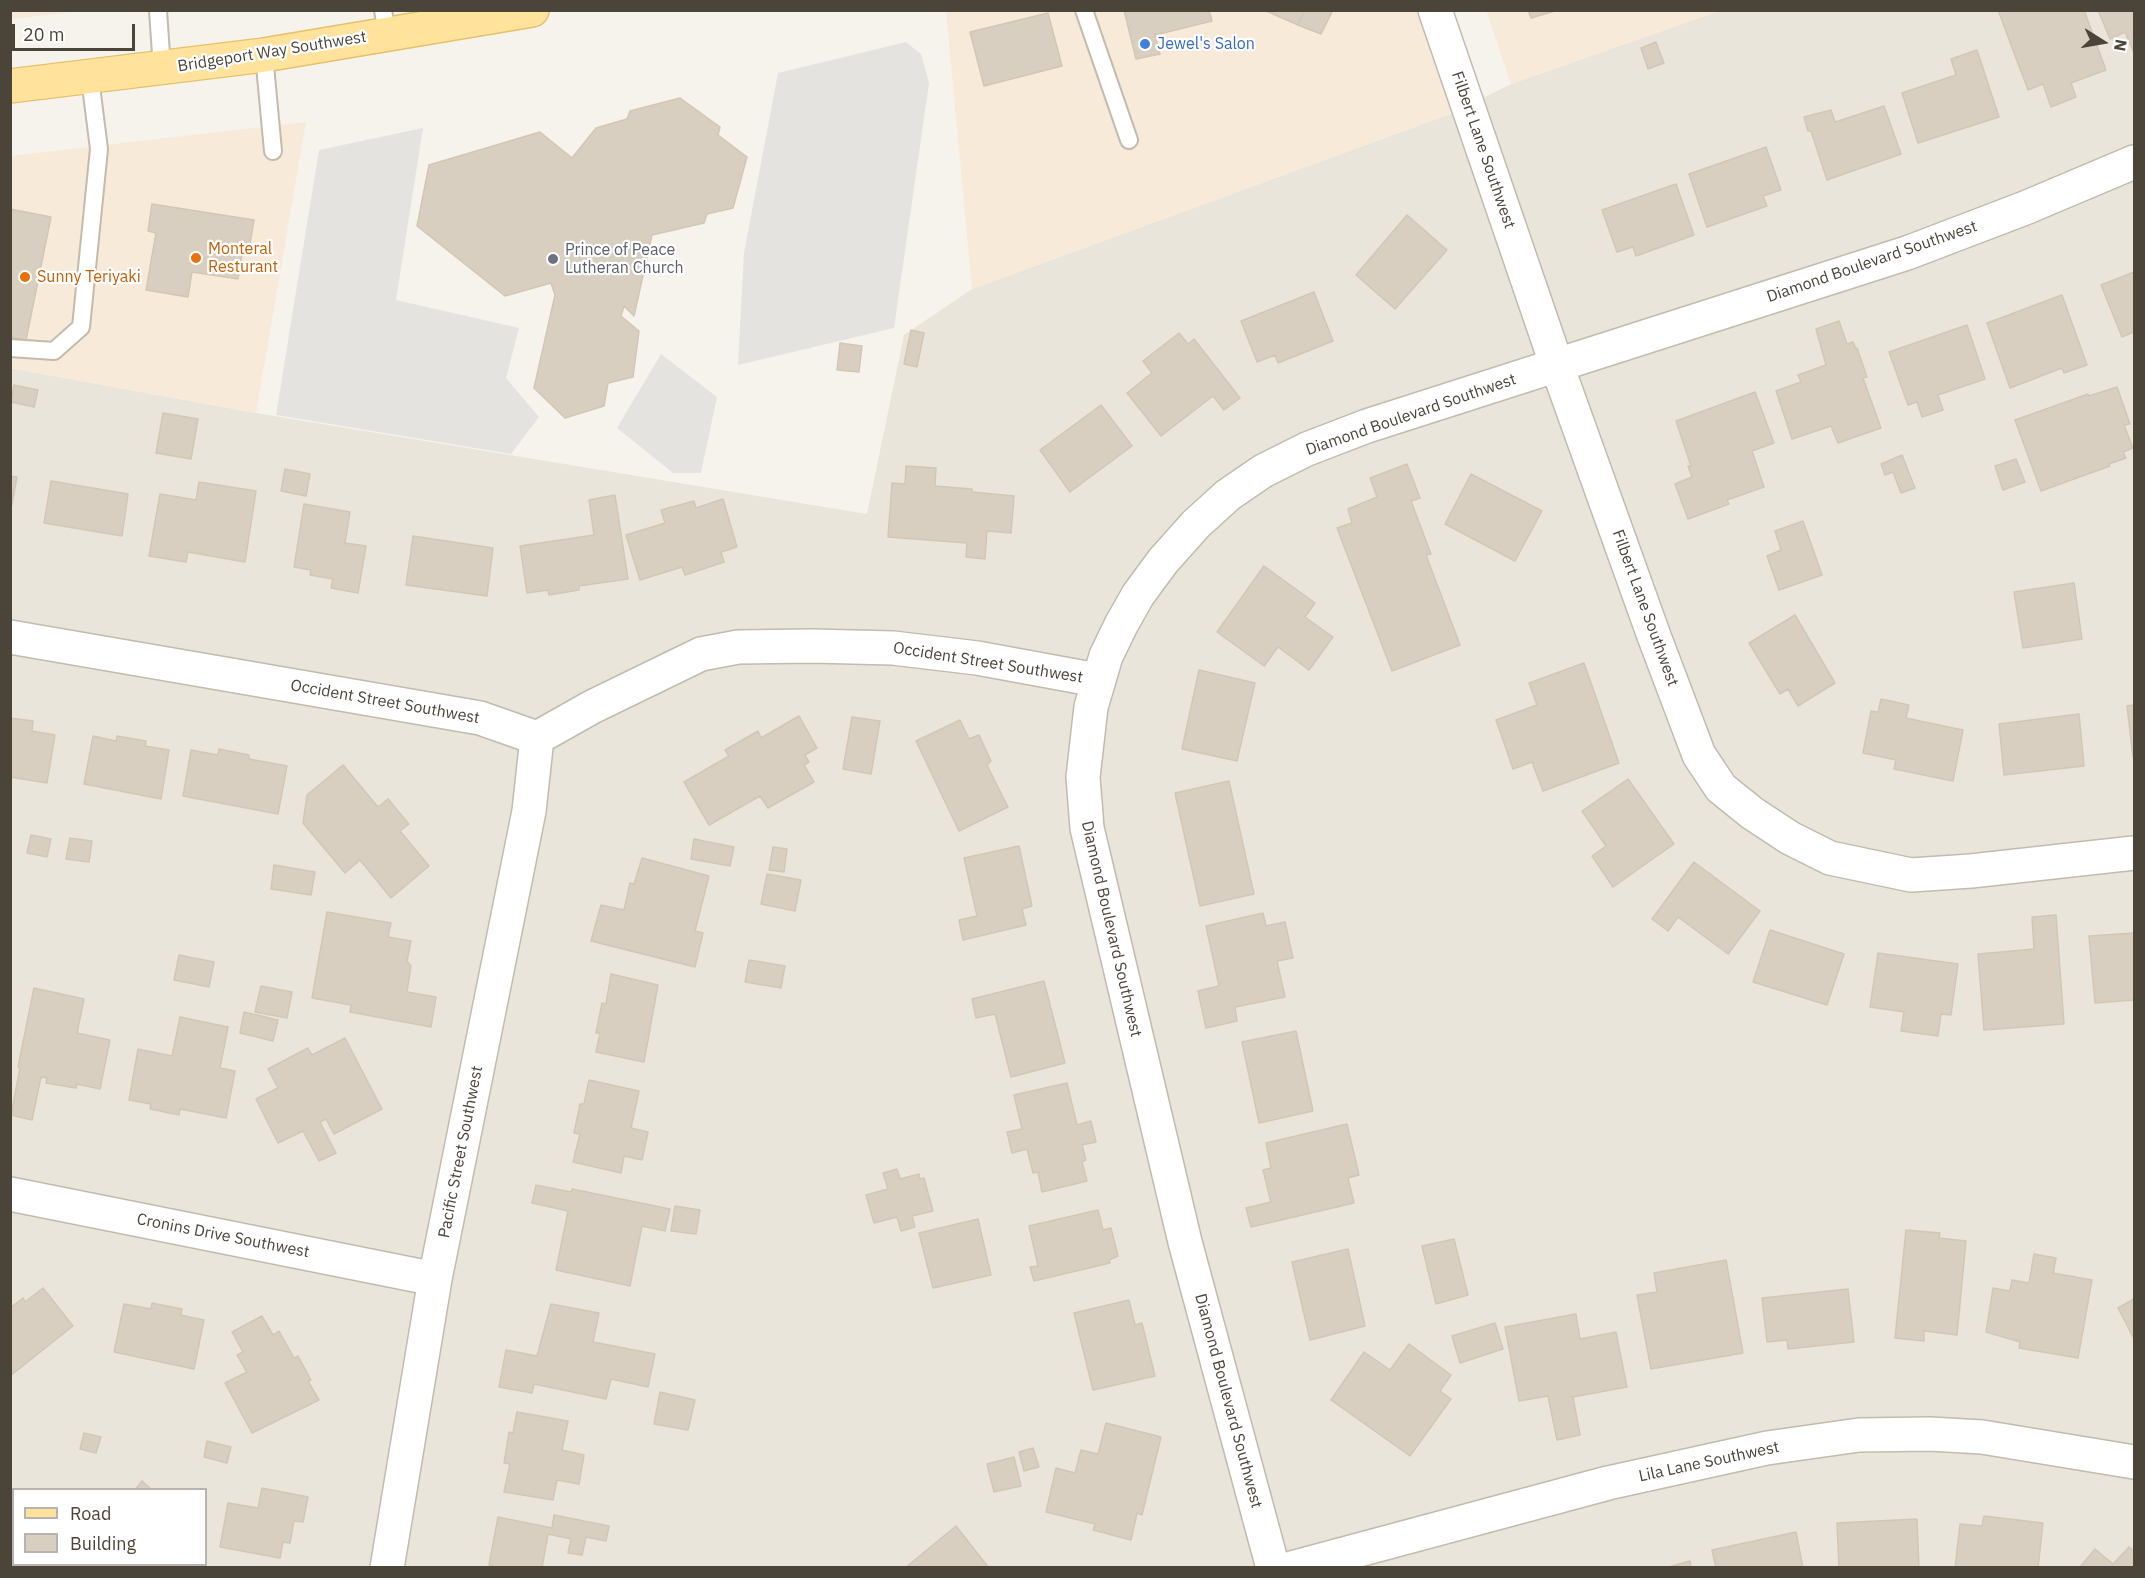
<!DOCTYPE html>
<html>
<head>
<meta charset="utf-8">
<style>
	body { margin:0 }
	#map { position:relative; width:2145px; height:1578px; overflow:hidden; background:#f6f3ec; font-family:"IBM Plex Sans",sans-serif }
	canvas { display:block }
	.frame { position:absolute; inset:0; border:12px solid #4b4439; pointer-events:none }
	.legend { position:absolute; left:12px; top:1488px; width:195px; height:78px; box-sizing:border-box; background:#fff; border:2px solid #b7b4b0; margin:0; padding:8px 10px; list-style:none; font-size:18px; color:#4b4439 }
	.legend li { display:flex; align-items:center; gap:12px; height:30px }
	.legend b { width:30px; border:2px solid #b7b4b0 }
	.north { position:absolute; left:2073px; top:12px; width:60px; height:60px; -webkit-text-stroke:4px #fff; paint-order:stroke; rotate:101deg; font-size:16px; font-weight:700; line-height:24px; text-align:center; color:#4b4439 }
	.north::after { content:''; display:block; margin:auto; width:21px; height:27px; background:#4b4439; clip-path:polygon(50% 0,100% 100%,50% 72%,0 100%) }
	.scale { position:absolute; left:12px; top:24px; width:123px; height:27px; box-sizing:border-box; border:3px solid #4b4439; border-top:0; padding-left:8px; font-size:18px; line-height:21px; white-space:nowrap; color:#4b4439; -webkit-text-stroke:4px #fff; paint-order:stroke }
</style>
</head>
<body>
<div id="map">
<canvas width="2145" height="1578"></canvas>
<div class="frame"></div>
<ul class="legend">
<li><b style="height:8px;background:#ffe39c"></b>Road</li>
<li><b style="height:16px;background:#d8cfc1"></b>Building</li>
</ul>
<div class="north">N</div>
<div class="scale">20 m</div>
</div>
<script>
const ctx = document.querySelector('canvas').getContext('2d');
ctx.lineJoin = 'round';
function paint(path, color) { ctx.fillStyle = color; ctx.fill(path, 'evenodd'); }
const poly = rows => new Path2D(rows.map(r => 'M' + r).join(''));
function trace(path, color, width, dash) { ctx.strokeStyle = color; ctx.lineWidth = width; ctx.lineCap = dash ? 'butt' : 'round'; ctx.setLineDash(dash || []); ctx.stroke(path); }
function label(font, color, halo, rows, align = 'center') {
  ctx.font = font + ' "IBM Plex Sans",sans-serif'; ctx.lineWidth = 4.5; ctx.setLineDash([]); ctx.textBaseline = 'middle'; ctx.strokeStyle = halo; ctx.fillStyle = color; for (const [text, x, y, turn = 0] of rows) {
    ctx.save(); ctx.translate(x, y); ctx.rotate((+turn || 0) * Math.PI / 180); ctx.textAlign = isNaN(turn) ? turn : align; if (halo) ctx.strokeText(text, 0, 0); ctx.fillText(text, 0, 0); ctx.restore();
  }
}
const residential = poly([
	[1719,11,2134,11,2134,1567,11,1567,10,368,256,413,867,514,904,335,972,289,1453,113,1511,84],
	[14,1490,206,1490,206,1564,14,1564]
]);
const commercial = poly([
	[11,10,81,10,81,11,11,19],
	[1486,10,1719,11,1511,84],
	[946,11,1417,11,1453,113,972,289],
	[306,122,256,413,11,368,10,156]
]);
const parking = poly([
	[906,42,921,54,929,83,894,328,738,365,744,253,778,73],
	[423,128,396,300,519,328,506,378,539,417,511,454,276,415,319,150],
	[661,354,717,397,701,473,673,473,617,428]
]);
const building = poly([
	[1124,10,1209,10,1212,21,1155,35,1160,54,1136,59,1124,10],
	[1264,10,1305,10,1298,25,1264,10],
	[1305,10,1333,10,1321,34,1298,25,1305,10],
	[1528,10,1558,10,1531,18,1528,10],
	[1998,10,2084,10,2106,70,2071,83,2076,97,2051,107,2043,84,2028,90,1998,10],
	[2098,10,2134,10,2134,53,2125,32,2110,39,2098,10],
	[1048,13,1062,66,984,86,970,32,1048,13],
	[1656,42,1664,63,1648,69,1641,48,1656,42],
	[1977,50,1999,117,1918,143,1902,93,1956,75,1951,59,1977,50],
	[680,98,720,127,718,135,747,157,733,208,707,214,704,223,652,235,634,316,624,306,621,316,639,331,633,377,608,383,604,406,565,418,534,388,555,295,551,283,505,296,417,226,429,165,540,132,572,158,596,128,627,119,630,111,680,98],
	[1884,106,1901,154,1827,180,1811,131,1808,131,1804,117,1831,110,1835,122,1884,106],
	[1766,147,1781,190,1763,196,1767,206,1707,227,1689,174,1766,147],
	[1676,184,1694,235,1636,256,1633,247,1617,252,1602,210,1676,184],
	[152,204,254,220,250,244,244,243,238,279,192,272,188,297,146,290,156,233,148,231,152,204],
	[10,209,51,217,26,340,10,337,10,209],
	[1407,215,1447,250,1395,309,1356,275,1407,215],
	[2134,272,2134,332,2122,337,2101,285,2134,272],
	[1314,292,1333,341,1278,363,1275,355,1257,362,1241,321,1314,292],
	[2062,295,2087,365,2064,373,2062,368,2010,388,1987,323,2062,295],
	[1839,321,1847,344,1853,342,1856,349,1857,348,1867,377,1863,378,1881,428,1838,443,1831,426,1792,439,1776,391,1801,382,1798,375,1826,365,1816,329,1839,321],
	[1967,325,1985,379,1938,395,1943,410,1922,417,1917,402,1908,405,1889,352,1967,325],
	[911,330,924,333,917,367,904,364,911,330],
	[1179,333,1188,344,1194,339,1240,398,1224,410,1213,396,1161,436,1127,393,1152,373,1143,361,1179,333],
	[840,343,862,346,859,372,837,370,840,343],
	[14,385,38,390,34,407,11,402,14,385],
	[2117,387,2130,424,2124,425,2133,448,2123,452,2126,458,2109,464,2110,466,2041,491,2015,420,2088,394,2089,396,2117,387],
	[1755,392,1774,443,1752,451,1764,487,1727,500,1729,504,1688,519,1675,484,1692,477,1688,466,1691,466,1676,421,1755,392],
	[1101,405,1132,446,1070,492,1040,450,1101,405],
	[163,413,198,419,191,459,156,453,163,413],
	[1902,455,1915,488,1901,493,1893,472,1885,475,1881,464,1902,455],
	[2016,459,2025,482,2003,490,1995,466,2016,459],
	[1407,464,1420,498,1411,501,1431,554,1426,555,1460,645,1392,671,1337,528,1352,523,1348,509,1377,497,1370,478,1407,464],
	[906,466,936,468,935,486,972,489,972,492,1014,496,1011,533,987,531,985,559,966,557,967,543,888,537,892,483,905,484,906,466],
	[285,469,310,474,306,496,281,491,285,469],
	[1471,474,1542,511,1515,561,1445,524,1471,474],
	[10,476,17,477,10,514,10,476],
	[51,481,128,494,122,536,44,523,51,481],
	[199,482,256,491,245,562,188,552,186,562,149,556,160,494,196,500,199,482],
	[615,495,628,579,579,586,579,590,549,595,548,590,527,593,520,546,594,535,589,500,615,495],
	[723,499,737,547,721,552,724,562,685,575,682,567,640,580,626,535,665,523,661,510,694,501,696,508,723,499],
	[304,504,350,512,345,543,366,546,358,593,331,588,333,579,310,575,311,570,294,567,304,504],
	[1803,521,1822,575,1779,590,1767,556,1781,550,1775,531,1803,521],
	[413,536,493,548,487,596,406,585,413,536],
	[1264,566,1315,603,1305,617,1333,637,1309,670,1278,647,1264,666,1217,632,1264,566],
	[2074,583,2082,639,2023,648,2014,592,2074,583],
	[1795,615,1835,683,1798,706,1788,689,1780,694,1749,643,1795,615],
	[1584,663,1619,763,1543,791,1532,762,1513,769,1496,720,1537,705,1529,683,1584,663],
	[1199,670,1255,683,1237,761,1182,749,1199,670],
	[1881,699,1909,705,1906,718,1963,730,1953,781,1894,769,1896,760,1863,753,1871,711,1878,712,1881,699],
	[2134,705,2134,757,2133,757,2127,706,2134,705],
	[2079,714,2084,766,2004,775,1999,724,2079,714],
	[799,716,817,748,805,755,809,762,804,765,814,782,768,808,760,796,709,825,684,782,729,756,725,750,758,731,761,738,799,716],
	[852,717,880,721,871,774,843,769,852,717],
	[10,718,33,721,32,731,55,735,47,783,10,777,10,718],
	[960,720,969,739,979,735,991,761,987,765,1008,807,959,831,916,741,960,720],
	[93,736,116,741,117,736,146,741,145,746,169,750,161,799,84,784,93,736],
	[219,749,249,755,249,759,287,766,278,814,183,796,191,750,218,755,219,749],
	[343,765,378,807,388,799,409,824,400,831,429,866,391,898,360,860,345,873,303,823,307,795,343,765],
	[1628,779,1674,844,1613,887,1592,856,1606,846,1582,811,1628,779],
	[1229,781,1254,894,1200,906,1175,793,1229,781],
	[31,835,51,839,47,857,27,853,31,835],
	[70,838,92,841,89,862,66,859,70,838],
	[694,839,734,847,730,866,691,859,694,839],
	[1019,846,1032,906,1022,909,1026,925,963,940,959,920,977,916,964,858,1019,846],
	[773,847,787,849,784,872,769,870,773,847],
	[642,858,709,876,695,931,703,933,695,967,591,941,601,905,624,910,630,883,634,884,642,858],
	[1694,862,1760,911,1728,954,1678,917,1668,931,1652,919,1694,862],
	[274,865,315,872,311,895,271,889,274,865],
	[767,874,801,880,795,911,761,904,767,874],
	[327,912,391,923,388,937,411,941,407,961,411,966,407,992,436,997,431,1027,350,1012,351,1005,312,998,327,912],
	[1263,913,1266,926,1285,922,1293,958,1277,961,1285,997,1235,1007,1237,1021,1206,1028,1198,991,1219,986,1206,926,1263,913],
	[2056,915,2064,1024,1984,1030,1978,954,2034,949,2032,917,2056,915],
	[1770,930,1844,954,1827,1005,1753,982,1770,930],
	[2134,933,2134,1000,2095,1003,2089,936,2134,933],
	[1878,953,1958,964,1951,1015,1941,1014,1938,1036,1901,1031,1904,1012,1870,1007,1878,953],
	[179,955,214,962,209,987,174,980,179,955],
	[749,960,785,966,781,988,745,982,749,960],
	[611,974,658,985,644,1062,596,1052,600,1033,596,1033,602,1003,606,1004,611,974],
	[1044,981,1065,1063,1011,1077,995,1014,976,1018,972,999,1044,981],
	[261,986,292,992,287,1018,255,1012,261,986],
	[34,988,84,999,77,1033,110,1040,100,1089,77,1084,76,1088,46,1083,47,1078,41,1077,32,1120,11,1115,20,1068,18,1067,34,988],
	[244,1012,278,1020,273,1041,240,1033,244,1012],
	[180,1017,228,1027,220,1068,235,1071,226,1118,180,1109,179,1115,150,1109,151,1104,129,1100,138,1049,172,1056,180,1017],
	[1296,1031,1313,1111,1259,1123,1242,1042,1296,1031],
	[345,1038,382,1109,334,1134,326,1119,320,1122,336,1153,319,1161,303,1131,278,1143,256,1099,278,1088,268,1069,308,1048,312,1055,345,1038],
	[589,1080,639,1091,631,1128,648,1132,642,1160,624,1156,621,1173,573,1162,580,1134,574,1133,580,1104,584,1104,589,1080],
	[1067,1083,1077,1125,1091,1121,1096,1142,1082,1145,1086,1160,1082,1162,1087,1181,1042,1192,1038,1172,1033,1173,1027,1149,1012,1153,1007,1132,1022,1129,1014,1095,1067,1083],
	[1347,1124,1359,1175,1348,1178,1354,1203,1251,1227,1246,1208,1271,1202,1263,1170,1271,1168,1266,1143,1347,1124],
	[897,1169,900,1179,919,1174,920,1179,924,1178,933,1211,912,1216,915,1227,901,1231,897,1217,874,1223,866,1195,888,1189,883,1173,897,1169],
	[536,1185,571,1192,572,1189,670,1209,665,1231,642,1226,630,1286,556,1270,568,1211,532,1203,536,1185],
	[675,1206,700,1210,696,1234,671,1231,675,1206],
	[1098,1210,1103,1230,1111,1228,1118,1256,1109,1260,1110,1263,1034,1281,1030,1267,1038,1266,1029,1226,1098,1210],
	[978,1219,991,1275,933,1288,919,1233,978,1219],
	[1906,1230,1940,1233,1939,1238,1966,1241,1957,1335,1924,1331,1924,1341,1895,1338,1906,1230],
	[1454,1239,1468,1295,1436,1304,1422,1246,1454,1239],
	[1348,1249,1365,1326,1310,1340,1292,1262,1348,1249],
	[2034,1254,2056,1258,2053,1273,2092,1280,2078,1358,2019,1348,2020,1342,1986,1332,1993,1288,2010,1291,2012,1280,2029,1283,2034,1254],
	[1726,1260,1743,1353,1651,1369,1637,1295,1657,1292,1654,1273,1726,1260],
	[43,1288,73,1326,10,1376,10,1308,23,1298,25,1302,43,1288],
	[1848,1289,1854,1342,1788,1349,1787,1340,1767,1342,1762,1298,1848,1289],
	[2134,1299,2134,1339,2118,1308,2134,1299],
	[1129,1300,1135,1325,1142,1323,1155,1376,1093,1390,1074,1313,1129,1300],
	[152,1303,182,1309,181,1315,204,1320,194,1369,114,1352,124,1304,151,1309,152,1303],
	[551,1304,599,1313,593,1342,655,1354,648,1387,611,1379,606,1399,534,1384,532,1393,499,1387,506,1350,537,1356,551,1304],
	[1576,1314,1580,1339,1616,1332,1627,1387,1573,1397,1580,1435,1557,1440,1548,1396,1519,1401,1505,1327,1576,1314],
	[262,1316,273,1335,279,1331,294,1358,298,1356,311,1380,308,1381,319,1400,252,1433,225,1383,247,1372,237,1355,243,1352,232,1332,262,1316],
	[1495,1323,1503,1349,1460,1363,1452,1336,1495,1323],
	[1409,1344,1451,1375,1440,1391,1451,1399,1410,1456,1331,1400,1364,1352,1390,1370,1409,1344],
	[660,1392,695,1400,688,1430,654,1424,660,1392],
	[517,1412,568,1421,562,1450,584,1455,579,1484,557,1480,553,1500,504,1492,510,1464,504,1463,509,1432,513,1433,517,1412],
	[1106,1423,1161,1437,1142,1515,1137,1513,1131,1540,1093,1530,1095,1524,1046,1512,1056,1468,1075,1473,1081,1450,1098,1454,1106,1423],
	[84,1433,101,1437,96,1453,80,1449,84,1433],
	[207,1441,231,1447,227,1463,204,1457,207,1441],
	[1033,1448,1039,1467,1024,1471,1019,1452,1033,1448],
	[1014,1457,1021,1486,994,1492,987,1464,1014,1457],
	[142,1481,152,1490,135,1490,142,1481],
	[262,1488,308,1497,303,1522,294,1521,290,1543,283,1542,280,1558,220,1547,228,1503,258,1508,262,1488],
	[554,1515,609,1526,606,1541,586,1537,582,1555,568,1553,571,1539,548,1534,542,1568,493,1568,494,1566,489,1565,498,1517,552,1528,554,1515],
	[1984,1516,2043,1523,2038,1568,1955,1568,1960,1524,1982,1526,1984,1516],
	[1917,1519,1919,1568,1839,1568,1837,1523,1917,1519],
	[956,1526,989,1568,905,1568,956,1526],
	[1796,1532,1803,1568,1716,1568,1712,1550,1796,1532],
	[2129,1547,2134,1551,2134,1568,2079,1568,2095,1549,2113,1564,2129,1547],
	[1690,1561,1691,1568,1665,1568,1690,1561]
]);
const service = poly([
	[158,10,162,69],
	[383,10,387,34],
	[1084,10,1129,140],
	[264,55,273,151],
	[10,348,54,351,81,327,99,149,90,78]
]);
const minor = poly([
	[1435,10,1557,366,1654,636,1699,755,1721,788,1752,813,1790,838,1830,858,1911,875,1971,871,2134,853],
	[10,637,480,718,537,738,592,707,701,654,738,647,812,646,893,648,977,658,1097,680],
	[10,1194,435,1279],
	[387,1568,435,1279,529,811,537,738],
	[1273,1568,1185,1242,1087,828,1083,777,1091,707,1106,656,1121,625,1138,595,1163,561,1196,524,1228,495,1263,471,1307,449,1367,426,1907,253,2025,208,2134,162],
	[1292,1568,1608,1483,1767,1448,1859,1435,1930,1434,1982,1437,2134,1462]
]);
const primary = poly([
	[10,86,264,55,532,10]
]);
const markers = [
	[1145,44,6,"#3f7fe0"],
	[196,258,6,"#e8710a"],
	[553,259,6,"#6b7280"],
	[25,277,6,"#e8710a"]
];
const shopNames = [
	["Jewel's Salon",1157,44]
];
const streetNames = [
	["Bridgeport Way Southwest",272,52,-9],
	["Filbert Lane Southwest",1483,150,71],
	["Diamond Boulevard Southwest",1872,262,-19],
	["Diamond Boulevard Southwest",1411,415,-19],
	["Filbert Lane Southwest",1645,608,70],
	["Occident Street Southwest",988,663,9],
	["Occident Street Southwest",385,702,10],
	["Diamond Boulevard Southwest",1111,929,77],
	["Pacific Street Southwest",461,1152,-79],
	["Cronins Drive Southwest",223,1236,11],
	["Diamond Boulevard Southwest",1228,1401,75],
	["Lila Lane Southwest",1709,1462,-12]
];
const foodNames = [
	["Monteral",208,249],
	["Resturant",208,267],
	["Sunny Teriyaki",37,277]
];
const worshipNames = [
	["Prince of Peace",565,250],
	["Lutheran Church",565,268]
];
paint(residential, '#eae5da');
paint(commercial, '#f7ead8');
paint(parking, '#e5e3e0');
paint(building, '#d8cfc1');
trace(building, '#d3c7b4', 1.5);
trace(service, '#c2bbae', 20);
trace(minor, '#c2bbae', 36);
trace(primary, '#e6c16a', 36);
trace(service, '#fff', 16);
trace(minor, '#fff', 33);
trace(primary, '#ffe39c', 33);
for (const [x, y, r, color] of markers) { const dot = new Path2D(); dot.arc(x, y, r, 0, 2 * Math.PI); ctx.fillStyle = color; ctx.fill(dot); trace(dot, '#fff', 2); }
label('16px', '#366cbe', '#fff', shopNames, 'left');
label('16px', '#4b4439', '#fff', streetNames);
label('16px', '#c56008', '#fff', foodNames, 'left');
label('16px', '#5b616d', '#fff', worshipNames, 'left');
</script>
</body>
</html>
